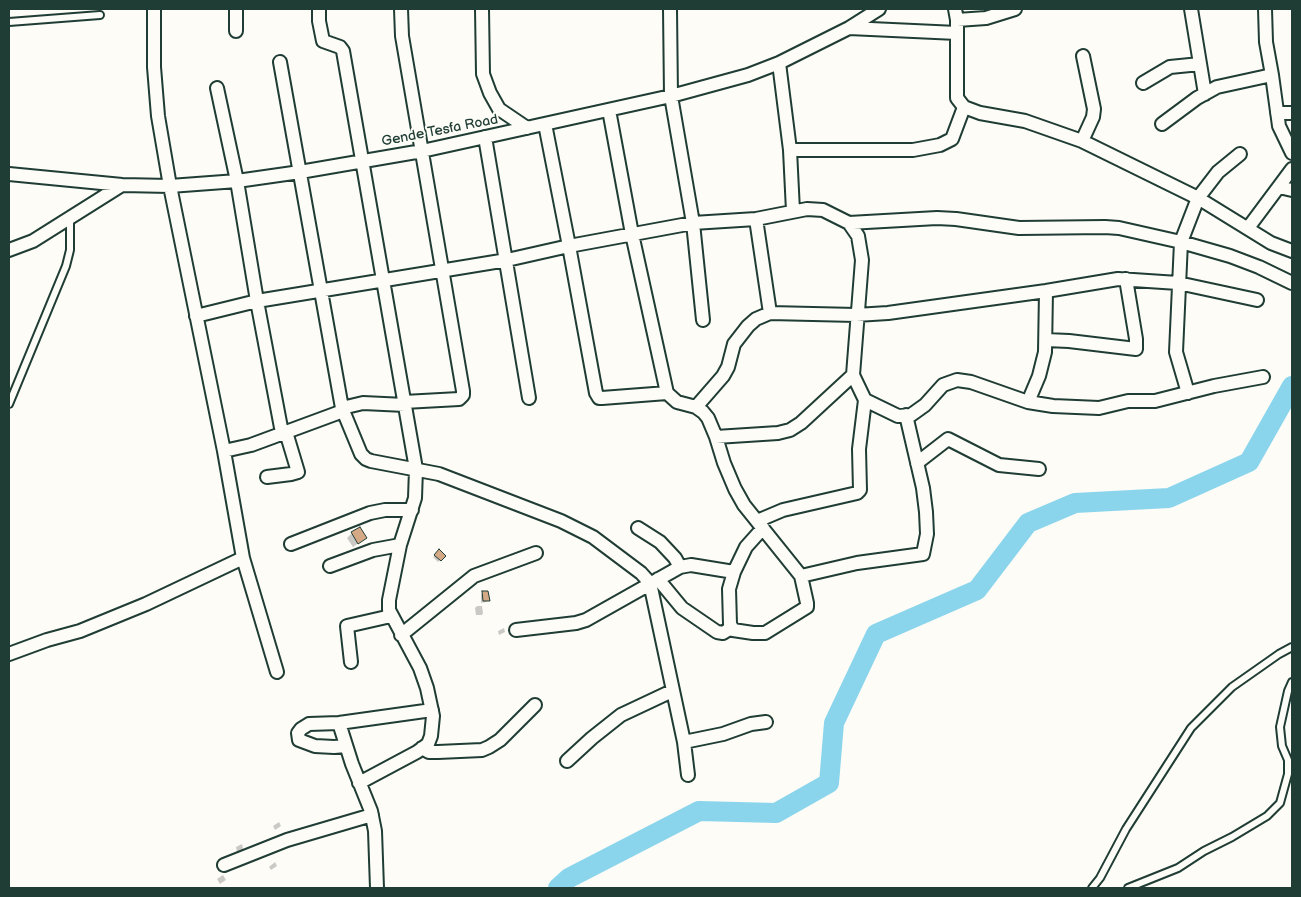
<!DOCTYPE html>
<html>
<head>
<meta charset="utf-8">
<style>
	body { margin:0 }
	#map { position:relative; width:1301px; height:897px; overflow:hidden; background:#fdfcf7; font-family:"Balsamiq Sans",sans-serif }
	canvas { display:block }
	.frame { position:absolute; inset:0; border:10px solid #1f3d34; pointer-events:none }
</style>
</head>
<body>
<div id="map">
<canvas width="1301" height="897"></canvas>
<div class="frame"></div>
</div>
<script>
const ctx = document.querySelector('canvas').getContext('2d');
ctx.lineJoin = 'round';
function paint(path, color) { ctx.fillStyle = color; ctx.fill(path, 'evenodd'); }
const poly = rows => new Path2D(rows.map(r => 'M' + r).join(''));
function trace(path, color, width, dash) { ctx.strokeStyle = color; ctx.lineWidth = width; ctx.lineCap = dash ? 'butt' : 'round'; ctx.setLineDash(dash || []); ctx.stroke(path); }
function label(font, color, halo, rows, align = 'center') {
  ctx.font = font + ' "Balsamiq Sans",sans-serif'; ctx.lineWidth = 4; ctx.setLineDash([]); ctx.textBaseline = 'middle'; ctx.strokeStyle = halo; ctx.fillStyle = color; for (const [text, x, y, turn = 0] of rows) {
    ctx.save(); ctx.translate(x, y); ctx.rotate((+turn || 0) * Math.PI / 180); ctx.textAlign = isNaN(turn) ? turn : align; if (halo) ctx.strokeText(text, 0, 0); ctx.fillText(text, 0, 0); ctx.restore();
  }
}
const shadow = poly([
	[352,533,366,538,353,547,347,538],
	[439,551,444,556,438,562,433,557],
	[482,593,488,600,486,602,481,603,481,595],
	[477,606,482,606,483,613,482,615,476,615,475,608],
	[504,628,505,632,499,635,498,631],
	[279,822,281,826,275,830,273,826],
	[242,844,243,849,237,852,236,847],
	[275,862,277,866,271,870,269,867],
	[223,875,226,880,220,884,217,879]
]);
const river = poly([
	[558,888,569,878,699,811,776,813,829,783,834,723,876,634,977,590,1028,523,1075,503,1169,498,1249,462,1292,386]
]);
const building = poly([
	[360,527,367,538,358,544,351,532,360,527],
	[439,549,446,556,441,561,434,555,439,549],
	[482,591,488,591,490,601,483,601,482,591]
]);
const lane = poly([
	[9,22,100,15],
	[9,404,66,266,70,250,70,219],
	[1092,888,1100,878,1126,829,1191,728,1232,687,1279,654,1292,647],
	[1128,888,1178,868,1204,851,1232,837,1267,816,1280,803,1288,774,1288,760,1282,746,1280,727,1288,691,1292,682]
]);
const street = poly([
	[154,9,154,67,158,116,170,186,224,451,243,558,277,672],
	[236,9,236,31],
	[319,9,319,21,323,41,340,47,343,51,416,469,415,498,400,545,389,600,389,610,420,668,427,688,433,716,431,736,428,744,417,752,359,783],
	[401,9,402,36,463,391,463,395,459,399,404,402],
	[482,9,483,74,490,93,499,109,527,128],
	[670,9,671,96,693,223,703,320],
	[955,9,957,20,957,98,964,107,980,113,1025,121,1082,141,1198,198,1271,243,1292,251],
	[1191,9,1205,94],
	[1265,9,1266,42,1272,75,1279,126,1292,153],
	[957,20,986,18,1015,9],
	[849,28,957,33],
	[280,62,342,408,361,454,366,459,371,461,439,474,561,521,593,537,641,573,650,583,684,742,688,775],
	[779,63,790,150,793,211],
	[1143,83,1170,67,1200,64],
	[217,88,237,181,257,301,282,433],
	[609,110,632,234,667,393,677,402,696,407,703,412,708,418,716,437,724,463,735,489,744,505,801,576,807,603,807,607,765,633,753,633,733,630,730,624,729,589,734,572],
	[1277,113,1292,113],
	[545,124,569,246,596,393,599,398,602,398,667,393],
	[1162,124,1197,98,1217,87,1272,75],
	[485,137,529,398],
	[1082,141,1093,117,1094,109,1083,56],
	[790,150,913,150,940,145,952,139,964,107],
	[9,174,122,185,170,186,237,181,300,172,422,151,671,96,748,75,779,63,849,28,879,9],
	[1279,187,1292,190],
	[756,219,770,313],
	[849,223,858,236,862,260,853,375,865,400,898,416,911,415,925,405,943,385,957,380,971,382,1028,402,1053,406,1099,408,1128,401,1155,401,1214,386,1263,377],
	[1248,228,1292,169],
	[9,250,33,241,122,185],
	[196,316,257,301,507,260,569,246,693,223,756,219,807,209,823,210,849,223,937,218,956,219,1019,228,1105,227,1119,228,1181,242,1230,256,1259,267,1292,283],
	[1046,340,1069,341,1136,349,1136,339,1126,279],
	[1188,393,1176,352,1181,242,1198,198,1218,172,1240,154],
	[1028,402,1039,376,1045,352,1046,291],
	[696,407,723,376,728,367,734,344,748,326,756,319,770,313,856,315,888,313,1046,291,1118,279,1178,283,1257,300],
	[342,408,363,403,405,405],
	[716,437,778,433,790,430,801,423,853,375],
	[224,451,251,445,343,411],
	[917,463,948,439,999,465,1039,469],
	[267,477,291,474,298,472,286,432],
	[757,521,783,510,857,493,860,490,859,449,865,400],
	[638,528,660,542,675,558,680,567],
	[291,544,370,513,385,510,412,510],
	[330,566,373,550,400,545],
	[801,576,857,563,923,554,927,534,926,512,923,488,906,415],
	[658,579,682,608,717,632,723,633,731,628],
	[516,630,576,623,586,620,680,567,691,565,734,572,746,547,763,528],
	[401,635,474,576,536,553],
	[9,654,47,640,80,631,146,604,243,558],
	[351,662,347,626,391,616],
	[339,723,352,764,371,811,375,831,377,888],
	[684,742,723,734,751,724,766,722],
	[346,746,334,747,315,746,299,740,298,733,301,729,309,724,339,723,432,710],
	[422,748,429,752,438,752,482,750,489,747,500,740,535,705],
	[567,761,592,738,621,715,672,691],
	[224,865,287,840,372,815]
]);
const streetNames = [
	["Gende Tesfa Road",440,131,-11]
];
paint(shadow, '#0003');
trace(river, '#8bd5ec', 20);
paint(building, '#d5a986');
trace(building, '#1f3d34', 1);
trace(lane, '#1f3d34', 10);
trace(street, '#1f3d34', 16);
trace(lane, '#fdfcf7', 6);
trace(street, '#fdfcf7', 12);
label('14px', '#1f3d34', '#fdfcf7', streetNames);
</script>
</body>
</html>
